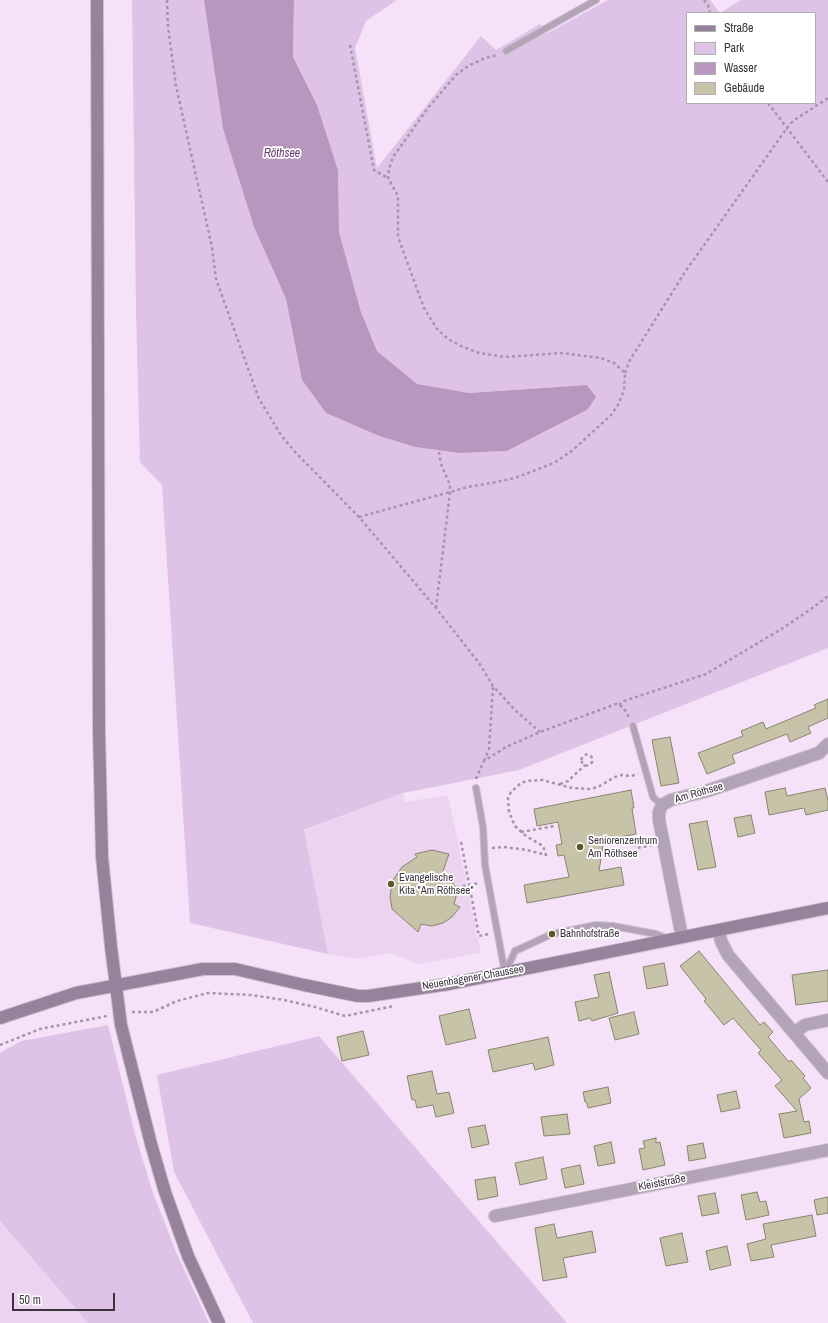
<!DOCTYPE html>
<html>
<head>
<meta charset="utf-8">
<style>
	body { margin:0 }
	#map { position:relative; width:828px; height:1323px; overflow:hidden; background:#f5e2f9; font-family:"Archivo Narrow",sans-serif }
	canvas { display:block }
	.legend { position:absolute; left:686px; top:12px; width:130px; height:92px; box-sizing:border-box; background:#fff; border:1px solid #b0adb1; margin:0; padding:5px 7px; list-style:none; font-size:12px; color:#3a333c }
	.legend li { display:flex; align-items:center; gap:8px; height:20px }
	.legend b { width:20px; border:1px solid #b0adb1 }
	.scale { position:absolute; left:12px; top:1293px; width:103px; height:18px; box-sizing:border-box; border:2px solid #3a333c; border-top:0; padding-left:5px; font-size:12px; line-height:14px; white-space:nowrap; color:#3a333c; -webkit-text-stroke:3px #fff; paint-order:stroke }
</style>
</head>
<body>
<div id="map">
<canvas width="828" height="1323"></canvas>
<ul class="legend">
<li><b style="height:5px;background:#97829c"></b>Straße</li>
<li><b style="height:11px;background:#dfc3e6"></b>Park</li>
<li><b style="height:11px;background:#b897bf"></b>Wasser</li>
<li><b style="height:11px;background:#c7c3a8"></b>Gebäude</li>
</ul>
<div class="scale">50 m</div>
</div>
<script>
const ctx = document.querySelector('canvas').getContext('2d');
ctx.lineJoin = 'round';
function paint(path, color) { ctx.fillStyle = color; ctx.fill(path, 'evenodd'); }
const poly = rows => new Path2D(rows.map(r => 'M' + r).join(''));
function trace(path, color, width, dash) { ctx.strokeStyle = color; ctx.lineWidth = width; ctx.lineCap = dash ? 'butt' : 'round'; ctx.setLineDash(dash || []); ctx.stroke(path); }
function label(font, color, halo, rows, align = 'center') {
  ctx.font = font + ' "Archivo Narrow",sans-serif'; ctx.lineWidth = 3.5; ctx.setLineDash([]); ctx.textBaseline = 'middle'; ctx.strokeStyle = halo; ctx.fillStyle = color; for (const [text, x, y, turn = 0] of rows) {
    ctx.save(); ctx.translate(x, y); ctx.rotate((+turn || 0) * Math.PI / 180); ctx.textAlign = isNaN(turn) ? turn : align; if (halo) ctx.strokeText(text, 0, 0); ctx.fillText(text, 0, 0); ctx.restore();
  }
}
const built = poly([
	[403,793,405,802,448,795,481,953,418,964,390,953,356,959,328,954,304,831],
	[0,1221,88,1323,0,1323]
]);
const green = poly([
	[132,0,204,0,223,129,254,227,286,299,302,380,326,413,379,436,415,447,459,453,507,451,547,431,587,410,587,385,469,393,416,384,377,351,361,312,339,232,338,170,317,105,293,57,294,0,397,0,366,21,355,48,377,168,481,36,496,50,540,24,546,34,608,0,710,0,720,13,741,0,828,0,828,648,519,770,403,793,304,830,328,954,190,923,162,485,140,462,136,312],
	[687,13,815,13,815,103,687,103],
	[108,1025,135,1134,152,1190,176,1252,209,1323,88,1323,0,1221,0,1053,21,1041],
	[319,1036,567,1323,253,1323,174,1172,157,1075]
]);
const water = poly([
	[204,0,294,0,293,57,317,105,338,170,339,232,361,312,377,351,417,384,469,393,587,385,596,397,587,410,507,451,459,453,415,447,379,436,326,413,302,380,286,299,254,227,223,129]
]);
const building = poly([
	[828,699,828,718,808,727,811,733,790,742,787,734,732,755,735,763,707,774,698,753,743,736,741,731,763,722,766,729,816,708,814,705,828,699],
	[670,737,679,783,661,786,652,740,670,737],
	[785,788,787,796,825,788,828,801,828,810,806,815,804,808,769,815,765,792,785,788],
	[631,790,634,808,632,808,636,834,604,840,599,871,621,867,624,885,527,903,524,885,569,877,564,855,558,856,556,845,562,844,558,822,537,826,534,809,631,790],
	[751,815,755,833,738,837,734,818,751,815],
	[707,821,716,867,698,870,689,824,707,821],
	[432,850,449,854,442,874,449,878,455,886,456,897,454,904,460,907,452,917,443,923,432,926,421,924,418,932,392,909,390,896,393,880,402,867,417,857,415,854,432,850],
	[699,951,760,1025,764,1022,773,1032,768,1037,789,1062,791,1060,805,1076,803,1078,811,1088,799,1099,804,1122,809,1121,811,1133,784,1138,779,1114,797,1111,775,1086,782,1080,758,1053,761,1050,733,1018,724,1025,704,1001,706,999,680,966,699,951],
	[664,963,668,985,647,989,643,967,664,963],
	[828,970,828,1001,796,1005,792,975,828,970],
	[609,972,618,1013,592,1021,590,1018,579,1021,575,1002,599,997,594,975,609,972],
	[469,1009,476,1038,446,1045,439,1016,469,1009],
	[634,1012,639,1034,615,1040,609,1018,634,1012],
	[363,1031,369,1055,342,1061,337,1037,363,1031],
	[548,1037,554,1065,535,1070,533,1063,493,1072,488,1050,548,1037],
	[432,1071,437,1094,449,1092,454,1113,436,1117,433,1105,417,1108,415,1100,412,1100,407,1076,432,1071],
	[608,1087,611,1103,588,1108,587,1103,585,1102,583,1092,608,1087],
	[736,1091,740,1108,721,1112,717,1095,736,1091],
	[567,1114,570,1134,544,1136,541,1117,567,1114],
	[485,1125,489,1144,472,1148,468,1128,485,1125],
	[656,1138,656,1143,660,1142,665,1165,643,1170,639,1149,645,1148,643,1141,656,1138],
	[611,1142,615,1163,598,1166,594,1146,611,1142],
	[703,1143,706,1158,689,1161,687,1146,703,1143],
	[543,1157,547,1179,520,1185,515,1163,543,1157],
	[580,1165,584,1184,565,1188,561,1169,580,1165],
	[495,1177,498,1196,478,1200,475,1180,495,1177],
	[757,1192,760,1202,766,1201,769,1215,746,1220,741,1195,757,1192],
	[715,1193,719,1213,702,1216,698,1196,715,1193],
	[828,1197,828,1213,817,1215,814,1200,828,1197],
	[812,1215,816,1236,771,1245,774,1257,751,1261,747,1244,766,1239,763,1224,812,1215],
	[554,1224,557,1238,592,1231,596,1252,563,1258,567,1277,543,1281,535,1228,554,1224],
	[682,1233,688,1262,666,1266,660,1238,682,1233],
	[727,1246,731,1265,710,1270,706,1251,727,1246]
]);
const path = poly([
	[167,0,168,27,176,86,212,247,216,279,259,399,281,435,296,453,359,517,436,608,479,663,493,686,515,710,540,732],
	[704,0,708,5,710,13],
	[350,45,374,170,388,178],
	[768,103,828,182],
	[625,373,630,360,685,272,787,128,793,121,828,98],
	[359,517,468,487,491,483,515,478,554,463,573,450,611,415,618,405,624,390,625,373,614,363,601,358,562,353,505,357,479,353,461,346,448,339,437,329,424,308,398,237,398,196,388,178,389,169,393,157,428,108,456,75,468,66,485,58,498,55],
	[436,608,450,492,450,485,441,464,439,452],
	[619,705,624,701,706,674,783,628,811,609,828,596],
	'581.5 760a5.5 5.5 0 1 1 11 0a5.5 5.5 0 1 1-11 0Z',
	[484,761,489,749,493,687],
	[476,779,484,761,506,747,540,732,616,704,623,707,630,719],
	[560,784,568,781,585,765],
	[521,832,555,826],
	[629,841,634,843,637,848,653,845],
	[461,842,479,936,489,934],
	[492,848,504,847,527,850,546,855,543,846,526,836,515,826,509,812,508,798,511,792,520,784,526,781,542,780,572,788,590,789,598,787,615,777,622,775,631,776,638,774],
	[439,891,479,883],
	[132,1012,153,1012,177,1001,208,993,251,995,284,1000,315,1007,345,1016,394,1006],
	[0,1045,40,1029,107,1016]
]);
const lane = poly([
	[506,51,596,0],
	[633,726,653,797,662,805],
	[476,788,483,827,485,865,505,973],
	[505,973,515,951,552,934,596,925,613,926,656,934,666,938]
]);
const street = poly([
	[719,931,721,941,728,955,828,1073],
	[682,937,659,820,659,812,662,805,671,800,707,791,819,753,828,744],
	[794,1033,805,1025,828,1020],
	[495,1216,828,1150]
]);
const secondary = poly([
	[97,0,99,732,102,857,111,947,121,1025,151,1144,165,1192,188,1256,219,1323],
	[0,1018,76,993,203,969,235,969,304,985,358,996,368,996,449,984,828,908]
]);
const markers = [
	[580,847,4,"#605824"],
	[391,884,4,"#605824"],
	[552,934,4,"#605824"]
];
const streetNames = [
	["Am Röthsee",699,793,-16],
	["Neuenhagener Chaussee",473,978,-10],
	["Kleiststraße",662,1183,-11]
];
const poiNames = [
	["Seniorenzentrum",588,841],
	["Am Röthsee",588,854],
	["Evangelische",399,878],
	["Kita \"Am Röthsee\"",399,891],
	["Bahnhofstraße",560,934]
];
const waterNames = [
	["Röthsee",282,154]
];
paint(built, '#ecd4f1');
paint(green, '#dfc3e6');
paint(water, '#b897bf');
paint(building, '#c7c3a8');
trace(building, '#88856c', 1);
trace(lane, '#d0bfd3', 8);
trace(street, '#d0bfd3', 14);
trace(secondary, '#d0bfd3', 14);
trace(path, '#a496a7', 2.5, [3, 3]);
trace(lane, '#b2a4b6', 6);
trace(street, '#b2a4b6', 12);
trace(secondary, '#97829c', 12);
for (const [x, y, r, color] of markers) { const dot = new Path2D(); dot.arc(x, y, r, 0, 2 * Math.PI); ctx.fillStyle = color; ctx.fill(dot); trace(dot, '#fff', 1.5); }
label('11px', '#3a333c', '#fff', streetNames);
label('11px', '#3a333c', '#fff', poiNames, 'left');
label('italic 12px', '#673d71', '#fff', waterNames);
</script>
</body>
</html>
